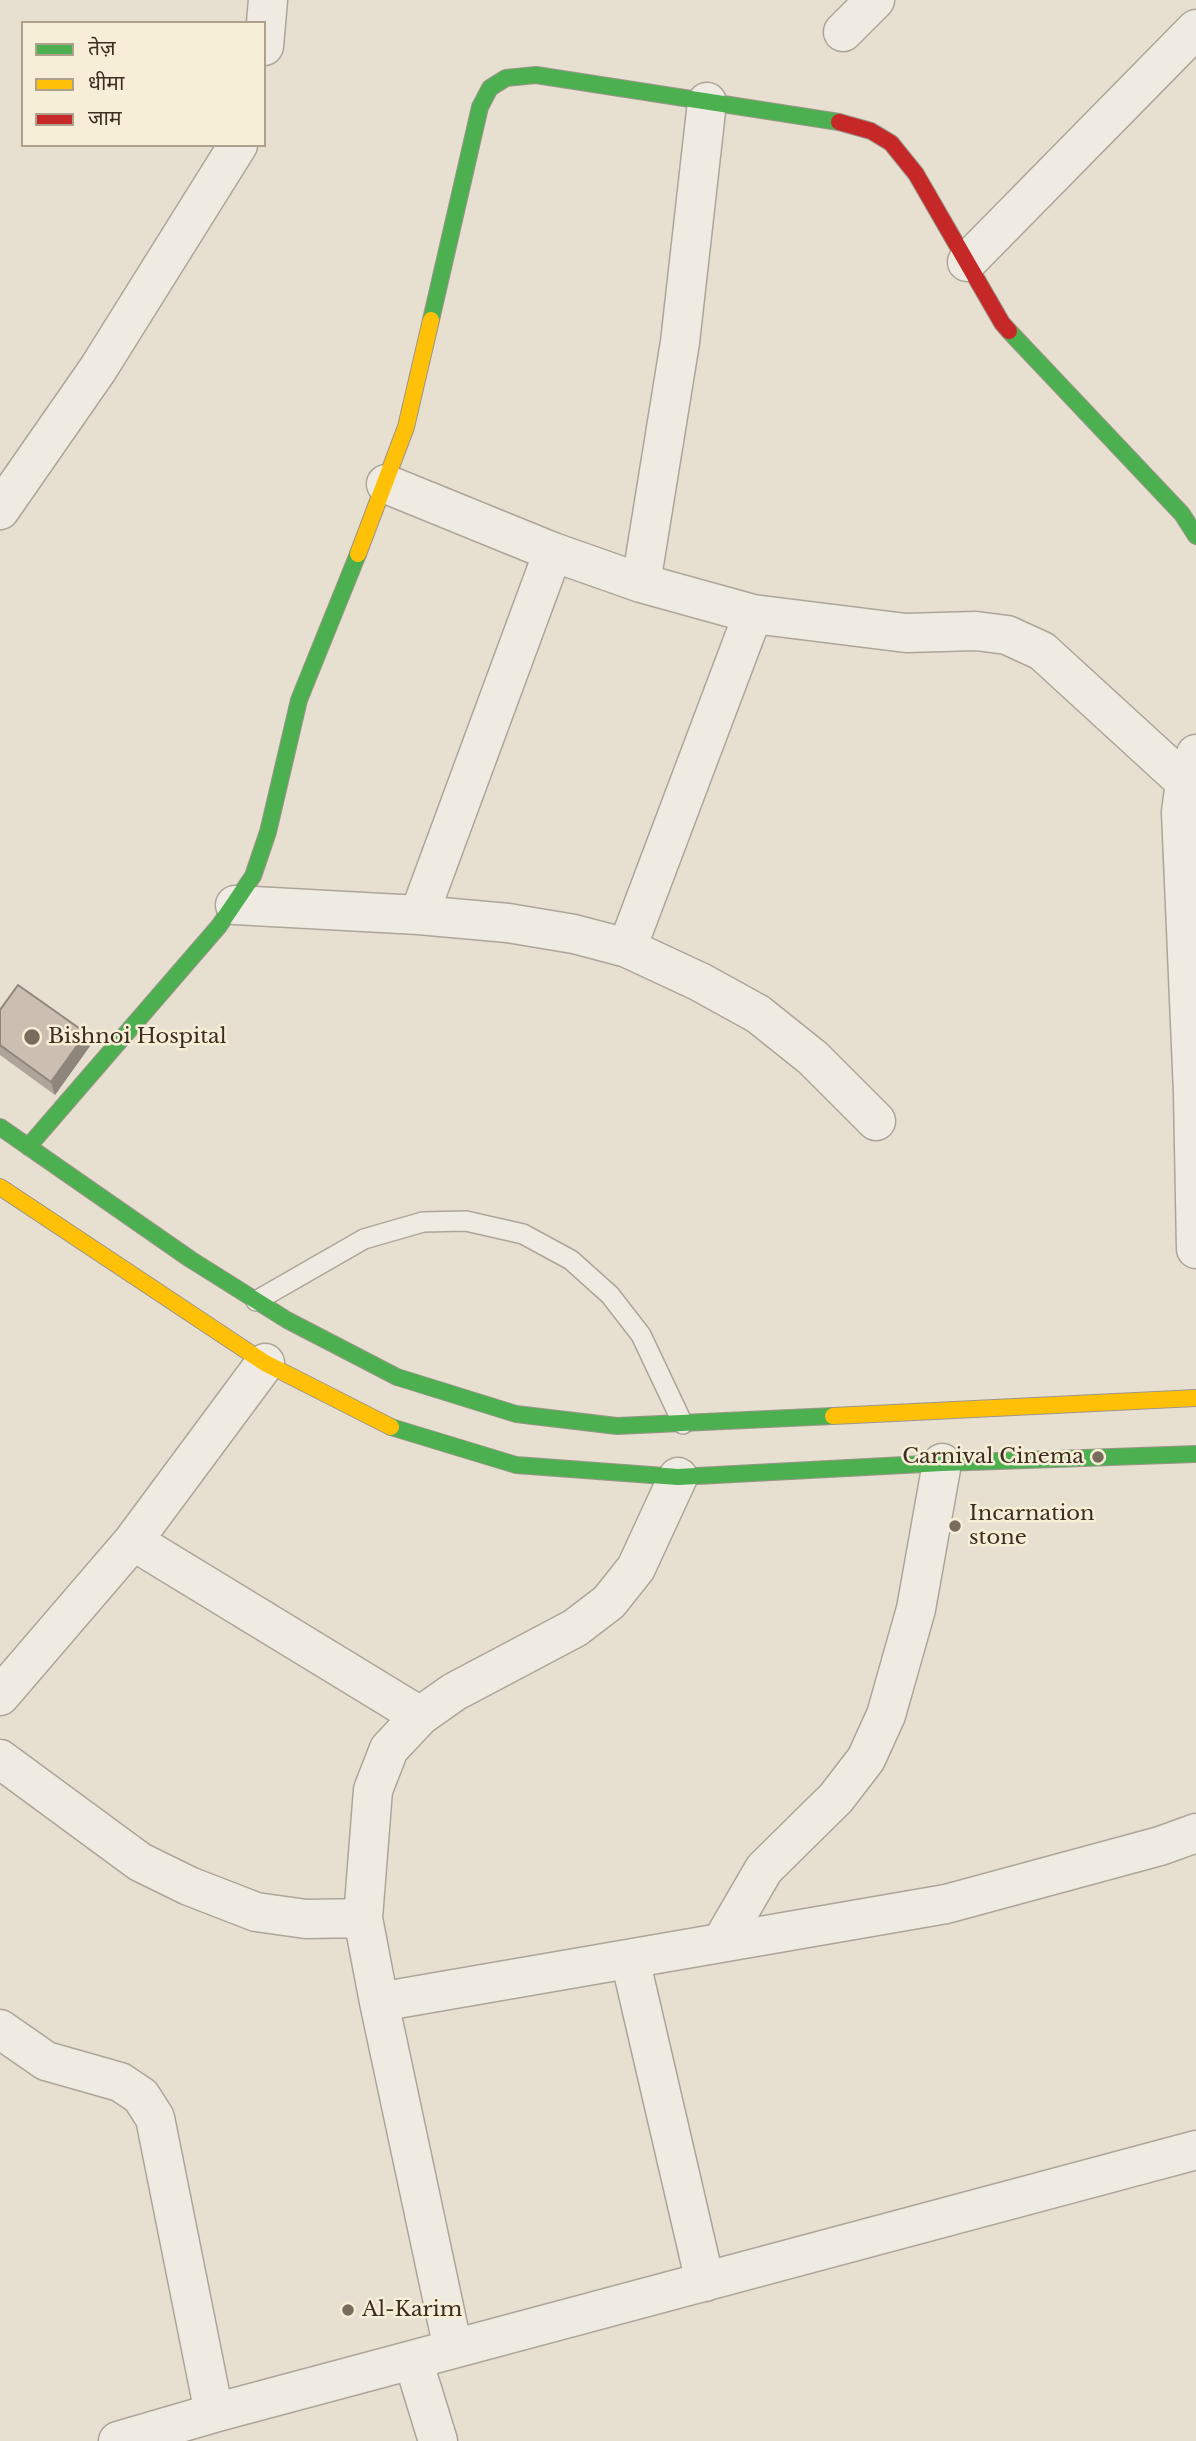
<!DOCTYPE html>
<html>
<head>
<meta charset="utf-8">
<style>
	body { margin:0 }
	#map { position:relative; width:1196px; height:2441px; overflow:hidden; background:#e7e0d1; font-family:"Libre Baskerville","Noto Sans Devanagari",serif }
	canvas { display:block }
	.legend { position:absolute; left:21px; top:21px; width:245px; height:126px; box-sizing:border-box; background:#f7eed8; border:2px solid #ada18e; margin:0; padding:9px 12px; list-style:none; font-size:21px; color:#3d2e20 }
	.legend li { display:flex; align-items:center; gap:14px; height:35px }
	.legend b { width:35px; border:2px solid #ada18e }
</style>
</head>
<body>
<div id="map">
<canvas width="1196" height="2441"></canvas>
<ul class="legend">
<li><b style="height:9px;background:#4caf50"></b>तेज़</li>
<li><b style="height:9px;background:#ffc107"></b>धीमा</li>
<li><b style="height:9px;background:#c62828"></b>जाम</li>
</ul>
</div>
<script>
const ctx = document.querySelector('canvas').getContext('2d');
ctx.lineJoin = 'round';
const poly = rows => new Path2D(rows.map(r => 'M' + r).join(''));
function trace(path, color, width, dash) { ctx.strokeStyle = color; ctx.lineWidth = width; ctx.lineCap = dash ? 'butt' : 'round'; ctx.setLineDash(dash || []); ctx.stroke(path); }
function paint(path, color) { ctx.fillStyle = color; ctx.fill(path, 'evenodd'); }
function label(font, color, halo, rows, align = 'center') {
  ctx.font = font + ' "Libre Baskerville",serif'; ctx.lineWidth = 5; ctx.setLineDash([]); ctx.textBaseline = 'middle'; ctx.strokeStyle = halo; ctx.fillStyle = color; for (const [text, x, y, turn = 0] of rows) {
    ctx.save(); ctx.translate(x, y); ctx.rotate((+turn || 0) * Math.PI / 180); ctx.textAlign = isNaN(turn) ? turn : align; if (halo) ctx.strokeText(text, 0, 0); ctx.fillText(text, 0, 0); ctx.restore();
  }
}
const lane = poly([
	[256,1301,364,1239,423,1222,466,1221,523,1234,571,1260,610,1295,641,1335,683,1424]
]);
const street = poly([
	[843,32,875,0],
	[264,46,268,0],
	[967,262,1196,29],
	[386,484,553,552,641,583,753,614,906,633,976,631,1007,635,1042,651,1185,782],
	[0,510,98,369,238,145],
	[641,583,680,342,707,102],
	[1196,754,1185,782,1181,812,1193,1093,1196,1249],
	[235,905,419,915,508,923,574,934,627,948,700,982,758,1014,813,1058,876,1121],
	[419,915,553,552],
	[627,948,753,614],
	[133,1541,420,1716],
	[0,1696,133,1541,265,1363],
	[0,1759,140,1862,189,1886,256,1912,306,1919,363,1918],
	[721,1943,764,1869,836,1798,866,1759,886,1715,916,1609,942,1463],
	[630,1959,705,2282],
	[379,2002,946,1904,1160,1846,1196,1833],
	[0,2029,46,2061,120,2082,141,2096,155,2118,214,2413],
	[453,2349,379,2002,363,1918,373,1790,389,1749,420,1716,454,1692,575,1628,609,1602,636,1568,678,1477],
	[413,2360,438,2441],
	[118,2441,214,2413,1196,2150]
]);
const fast = poly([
	[431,320,480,107,490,88,506,78,536,75,839,122],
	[1009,331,1182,514,1196,536],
	[0,1127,190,1259,287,1320,397,1377,516,1414,617,1426,833,1416],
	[28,1147,219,926,253,876,268,832,299,700,358,554],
	[391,1427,516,1465,678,1477,942,1463,1196,1454]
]);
const slow = poly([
	[358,554,406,427,431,320],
	[0,1187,265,1363,391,1427],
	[833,1416,1196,1398]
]);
const jam = poly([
	[839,122,871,131,891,143,916,174,1002,323,1009,331]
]);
const wall = poly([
	[0,1010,90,1046,55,1095,0,1055]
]);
const shadedWall = poly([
	[86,1033,90,1046,55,1095,51,1082]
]);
const building = poly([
	[18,985,86,1033,51,1082,0,1045,0,1010,18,985]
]);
const markers = [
	[32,1037,9,"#786c5e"],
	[1098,1457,7,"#786c5e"],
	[955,1526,7,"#786c5e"],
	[348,2310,7,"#786c5e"]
];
const poiNames = [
	["Bishnoi Hospital",48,1037],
	["Carnival Cinema",1084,1457,"right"],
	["Incarnation",969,1514],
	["stone",969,1538],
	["Al-Karim",362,2310]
];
trace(lane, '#ada599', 22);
trace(street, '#ada599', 41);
trace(fast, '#9c958a', 18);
trace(slow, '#9c958a', 18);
trace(jam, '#9c958a', 18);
trace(lane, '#efebe3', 19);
trace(street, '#efebe3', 38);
trace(fast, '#4caf50', 16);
trace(slow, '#ffc107', 16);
trace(jam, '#c62828', 16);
paint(wall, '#afa499');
paint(shadedWall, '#8e867d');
paint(building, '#cbbfb2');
trace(building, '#8e867d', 2);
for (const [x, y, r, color] of markers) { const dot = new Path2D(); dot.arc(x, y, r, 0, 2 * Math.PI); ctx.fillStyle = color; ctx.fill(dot); trace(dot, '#f7eed8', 2.5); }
label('21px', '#3d2e20', '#f7eed8', poiNames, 'left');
</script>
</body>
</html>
